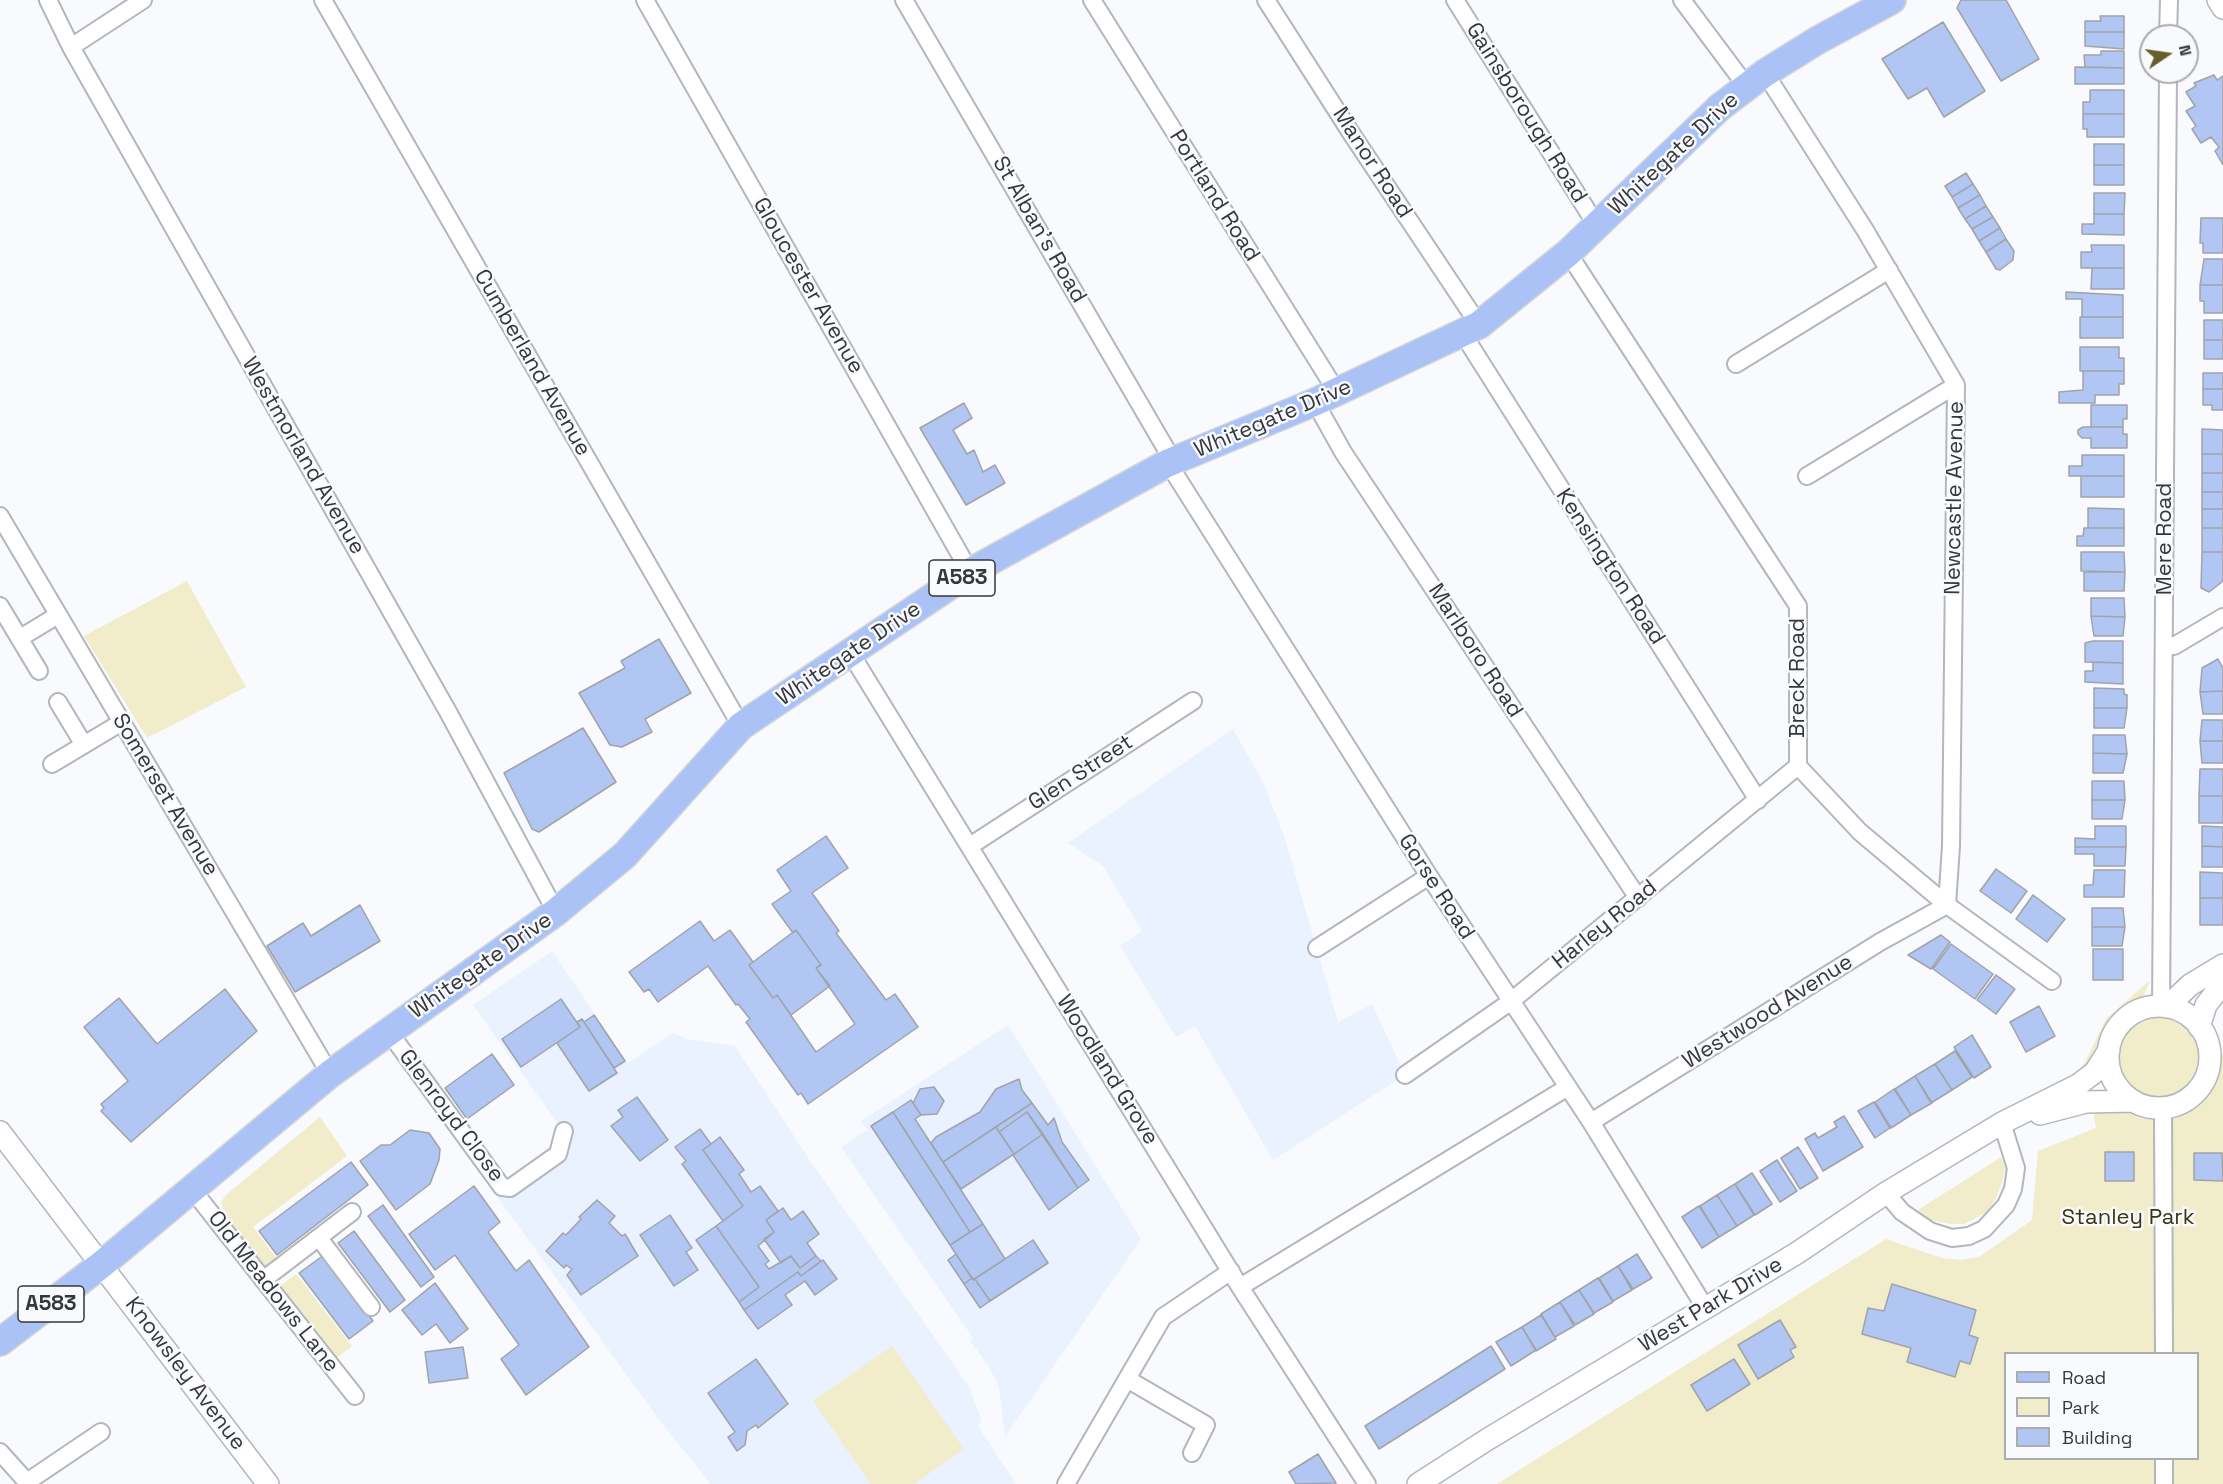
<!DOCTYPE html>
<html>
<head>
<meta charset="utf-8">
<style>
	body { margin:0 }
	#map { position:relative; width:2223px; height:1484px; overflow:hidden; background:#f8fafe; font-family:"Space Grotesk",sans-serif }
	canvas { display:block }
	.legend { position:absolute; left:2004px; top:1352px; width:195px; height:108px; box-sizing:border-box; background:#f8fafe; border:2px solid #aaacaf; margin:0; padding:8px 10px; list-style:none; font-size:18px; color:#353739 }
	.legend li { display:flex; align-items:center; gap:12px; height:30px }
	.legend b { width:30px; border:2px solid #aaacaf }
	.north { position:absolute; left:2139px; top:24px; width:60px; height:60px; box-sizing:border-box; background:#f8fafe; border:2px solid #aaacaf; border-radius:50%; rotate:77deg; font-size:16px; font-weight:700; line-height:24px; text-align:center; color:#353739 }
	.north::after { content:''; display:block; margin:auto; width:21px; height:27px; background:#675f2b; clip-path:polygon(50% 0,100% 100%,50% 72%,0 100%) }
</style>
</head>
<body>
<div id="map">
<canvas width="2223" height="1484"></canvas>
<ul class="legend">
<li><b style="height:8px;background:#aac2f5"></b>Road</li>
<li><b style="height:16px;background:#f1ecc9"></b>Park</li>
<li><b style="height:16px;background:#b1c6f2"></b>Building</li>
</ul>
<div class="north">N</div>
</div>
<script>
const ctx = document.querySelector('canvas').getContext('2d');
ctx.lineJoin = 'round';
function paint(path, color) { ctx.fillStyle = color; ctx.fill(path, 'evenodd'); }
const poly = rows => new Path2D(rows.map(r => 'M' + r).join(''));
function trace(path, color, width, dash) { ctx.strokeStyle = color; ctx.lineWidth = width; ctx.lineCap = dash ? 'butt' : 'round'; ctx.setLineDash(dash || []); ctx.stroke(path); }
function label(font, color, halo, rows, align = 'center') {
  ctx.font = font + ' "Space Grotesk",sans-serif'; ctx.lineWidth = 5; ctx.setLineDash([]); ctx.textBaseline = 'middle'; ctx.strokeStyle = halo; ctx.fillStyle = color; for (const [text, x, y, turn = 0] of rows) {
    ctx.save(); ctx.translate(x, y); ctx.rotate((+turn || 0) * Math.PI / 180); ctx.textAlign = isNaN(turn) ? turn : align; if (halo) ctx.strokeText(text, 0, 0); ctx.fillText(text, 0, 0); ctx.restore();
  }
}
const built = poly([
	[1233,729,1264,784,1284,836,1338,1022,1372,1004,1405,1075,1273,1160,1195,1026,1176,1037,1120,946,1142,931,1103,866,1068,843],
	[552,951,628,1063,673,1033,687,1039,735,1046,809,1159,970,1388,982,1422,978,1426,1016,1484,711,1484,663,1425,498,1198,558,1154,563,1131,473,1005],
	[1008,1025,1141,1239,1005,1437,999,1387,988,1365,970,1341,973,1338,841,1147,867,1130,861,1121]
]);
const green = poly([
	[187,581,246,687,147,738,84,636],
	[2150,980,2145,993,2134,1007,2115,1021,2098,1054,2079,1074,2106,1019],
	'2115 1058a42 42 0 1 1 84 0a42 42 0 1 1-84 0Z',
	[2218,1052,2223,1054,2223,1484,1497,1484,1886,1239,1942,1258,1961,1260,1979,1257,2032,1220,2038,1151,2096,1128,2093,1110,2124,1109,2176,1116,2196,1098],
	[2006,1354,2198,1354,2198,1458,2006,1458],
	[320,1117,347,1156,253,1227,277,1259,265,1268,225,1216,221,1202,227,1194],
	[2001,1157,2005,1167,2003,1179,1996,1199,1987,1212,1964,1224,1950,1224,1926,1219,1918,1210],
	[296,1274,352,1346,335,1359,279,1287],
	[892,1346,964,1449,914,1484,871,1484,813,1401]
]);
const building = poly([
	[1961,0,2006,0,2039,59,2001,81,1957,8,1961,0],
	[2100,16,2124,16,2124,32,2085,32,2085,21,2101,21,2100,16],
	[1943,22,1985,91,1944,117,1927,88,1908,99,1882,59,1943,22],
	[2085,32,2124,32,2124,49,2085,46,2085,32],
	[2101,51,2124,51,2124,68,2085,67,2084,55,2101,55,2101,51],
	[2075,67,2124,68,2124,84,2075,84,2075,67],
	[2214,75,2217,80,2223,76,2223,165,2215,151,2219,147,2211,137,2201,143,2192,129,2196,126,2186,111,2195,106,2186,92,2196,86,2194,83,2214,75],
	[2090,90,2124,90,2124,114,2083,114,2083,102,2090,102,2090,90],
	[2083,114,2124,114,2124,137,2087,137,2087,129,2083,129,2083,114],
	[2094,144,2124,144,2124,165,2094,165,2094,144],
	[2094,165,2124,165,2124,185,2094,185,2094,165],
	[1966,173,1973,184,1952,197,1945,186,1966,173],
	[1973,184,1980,195,1958,208,1952,197,1973,184],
	[2094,193,2125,193,2124,214,2094,214,2094,193],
	[1980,195,1986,206,1965,219,1958,208,1980,195],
	[1986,206,1993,217,1972,229,1965,219,1986,206],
	[2094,214,2124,214,2124,235,2082,234,2082,224,2094,224,2094,214],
	[1993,217,2000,228,1979,241,1972,229,1993,217],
	[2201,218,2223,218,2223,253,2203,253,2203,243,2200,243,2201,218],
	[2000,228,2006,239,1986,252,1979,241,2000,228],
	[2006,239,2014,251,2013,260,2000,270,1996,269,1986,252,2006,239],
	[2091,245,2124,245,2124,268,2081,268,2081,252,2092,252,2091,245],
	[2204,259,2223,259,2223,285,2200,285,2204,259],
	[2092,268,2124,268,2124,289,2091,289,2092,268],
	[2200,285,2223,285,2223,313,2204,313,2204,301,2200,301,2200,285],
	[2066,292,2123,295,2123,317,2082,317,2082,299,2066,299,2066,292],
	[2080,317,2123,317,2123,338,2080,338,2080,317],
	[2204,320,2223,320,2223,340,2204,340,2204,320],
	[2204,340,2223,340,2223,359,2204,359,2204,340],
	[2080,347,2119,347,2119,358,2124,358,2124,371,2080,371,2080,347],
	[2083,371,2124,371,2124,384,2119,384,2119,395,2095,395,2095,403,2059,403,2059,392,2083,390,2083,371],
	[2203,373,2223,373,2223,389,2203,389,2203,373],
	[2203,389,2223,389,2223,410,2212,410,2212,405,2203,405,2203,389],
	[964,403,972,418,953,430,967,454,974,450,983,472,995,465,1005,483,966,505,920,428,964,403],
	[2091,405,2127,405,2127,419,2123,419,2123,427,2091,427,2091,405],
	[2083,427,2123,427,2123,434,2127,434,2127,448,2091,448,2091,438,2082,438,2078,434,2078,430,2083,427],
	[2202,429,2223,430,2223,454,2202,454,2202,429],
	[2202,454,2223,454,2223,473,2202,473,2202,454],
	[2082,455,2124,455,2124,476,2069,476,2069,466,2082,466,2082,455],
	[2202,473,2223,473,2223,492,2202,492,2202,473],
	[2081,476,2124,476,2124,497,2081,497,2081,476],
	[2202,492,2223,492,2223,509,2202,509,2202,492],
	[2088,508,2124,509,2124,528,2088,528,2088,508],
	[2202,509,2223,509,2223,528,2202,528,2202,509],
	[2084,528,2124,528,2124,546,2077,546,2077,536,2083,536,2084,528],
	[2202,528,2223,528,2223,552,2202,552,2202,528],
	[2081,552,2124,552,2125,572,2081,571,2081,552],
	[2202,552,2223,552,2223,581,2209,592,2201,588,2202,552],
	[2084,572,2125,572,2124,591,2084,591,2084,572],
	[2091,598,2124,598,2125,617,2091,616,2091,598],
	[2091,616,2125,617,2123,636,2094,636,2091,616],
	[659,639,691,693,645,719,652,732,622,747,610,745,579,693,625,668,621,661,659,639],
	[2093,641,2123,641,2123,663,2085,662,2085,643,2093,641],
	[2218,659,2223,668,2223,691,2200,692,2202,668,2218,659],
	[2093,662,2123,663,2123,684,2085,682,2085,671,2093,671,2093,662],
	[2094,688,2124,689,2124,694,2127,695,2127,708,2094,708,2094,688],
	[2223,691,2223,714,2203,714,2200,692,2223,691],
	[2094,708,2127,708,2124,728,2094,728,2094,708],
	[2202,720,2223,720,2223,741,2200,741,2202,720],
	[583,728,616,782,539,832,532,829,504,773,583,728],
	[2093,735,2125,735,2127,754,2093,753,2093,735],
	[2200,741,2223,741,2223,763,2202,763,2200,741],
	[2093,753,2127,754,2123,773,2093,773,2093,753],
	[2200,769,2223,769,2223,796,2199,796,2200,769],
	[2092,781,2124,781,2125,800,2092,800,2092,781],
	[2199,796,2223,796,2223,823,2199,823,2199,796],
	[2092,800,2125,800,2122,819,2092,819,2092,800],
	[2095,826,2126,826,2126,847,2075,847,2075,838,2095,839,2095,826],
	[2202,826,2223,827,2223,847,2202,846,2202,826],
	[826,836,848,868,812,893,839,931,836,933,886,1000,895,994,918,1027,808,1104,801,1093,798,1095,746,1022,750,1019,738,1004,736,1005,708,966,658,1002,649,989,644,992,629,972,700,921,714,941,730,930,753,962,749,965,773,998,777,995,816,1052,855,1024,816,968,821,965,796,930,793,933,772,904,791,891,777,870,826,836],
	[2202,846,2223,847,2223,867,2202,867,2202,846],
	[2075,847,2126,847,2125,866,2094,866,2094,854,2075,854,2075,847],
	[1996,869,2027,891,2011,913,1980,891,1996,869],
	[2094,870,2125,870,2124,897,2084,897,2084,885,2093,885,2094,870],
	[2200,872,2223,873,2223,898,2200,898,2200,872],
	[2033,895,2065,919,2047,942,2016,919,2033,895],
	[2200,898,2223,898,2223,925,2200,925,2200,898],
	[360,905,380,941,295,992,267,946,303,923,311,936,360,905],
	[2092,908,2123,908,2125,927,2092,927,2092,908],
	[2092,927,2125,927,2122,946,2092,946,2092,927],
	[796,930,821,965,816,968,830,986,791,1015,777,995,773,998,749,965,796,930],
	[1941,935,1950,942,1931,969,1908,955,1941,935],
	[1951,944,1993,974,1975,999,1933,969,1951,944],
	[2093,949,2123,949,2123,980,2093,980,2093,949],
	[1996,975,2015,989,1996,1014,1977,1000,1996,975],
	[225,989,257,1031,131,1142,101,1111,104,1108,101,1104,128,1081,84,1027,119,998,157,1044,225,989],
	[561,999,580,1027,521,1067,502,1039,561,999],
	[2039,1006,2055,1036,2026,1052,2010,1022,2039,1006],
	[594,1015,625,1061,614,1068,584,1022,594,1015],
	[582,1019,617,1073,589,1091,557,1043,580,1027,577,1022,582,1019],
	[1972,1035,1991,1067,1974,1078,1954,1047,1972,1035],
	[1955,1051,1972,1077,1952,1090,1935,1064,1955,1051],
	[492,1054,514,1085,467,1119,445,1088,492,1054],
	[1935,1064,1952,1090,1931,1103,1915,1076,1935,1064],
	[1915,1076,1932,1103,1911,1115,1895,1089,1915,1076],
	[1019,1079,1022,1090,1032,1103,943,1162,931,1143,936,1137,980,1112,996,1089,1019,1079],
	[934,1087,944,1101,937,1114,921,1115,913,1103,920,1089,934,1087],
	[1894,1089,1911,1115,1891,1128,1875,1102,1894,1089],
	[637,1097,668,1140,640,1161,611,1126,623,1117,618,1110,637,1097],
	[911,1100,921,1115,915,1119,983,1224,970,1232,893,1112,911,1100],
	[1874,1102,1890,1128,1875,1138,1858,1111,1874,1102],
	[1032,1103,1048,1125,1054,1118,1062,1142,1089,1180,1078,1188,1027,1112,999,1132,996,1127,1032,1103],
	[893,1112,970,1232,950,1245,871,1126,893,1112],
	[1027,1112,1043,1134,1014,1154,999,1132,1027,1112],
	[1844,1116,1863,1147,1823,1171,1805,1139,1815,1133,1818,1138,1837,1127,1834,1122,1844,1116],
	[996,1127,1014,1154,961,1189,943,1162,996,1127],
	[700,1129,711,1144,703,1150,743,1206,723,1221,682,1164,686,1161,675,1147,700,1129],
	[410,1130,429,1133,440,1149,439,1160,430,1184,396,1210,360,1161,381,1145,390,1145,410,1130],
	[1043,1134,1078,1188,1049,1210,1013,1155,1043,1134],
	[720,1137,744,1170,739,1174,751,1192,760,1186,778,1211,766,1220,774,1232,758,1246,769,1261,765,1264,769,1269,791,1256,800,1268,816,1256,821,1261,801,1276,798,1272,744,1310,739,1302,759,1287,716,1226,743,1206,703,1150,720,1137],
	[1798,1147,1818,1178,1800,1189,1781,1158,1798,1147],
	[2105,1152,2134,1152,2134,1181,2105,1181,2105,1152],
	[2194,1153,2222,1153,2223,1181,2194,1180,2194,1153],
	[1777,1160,1797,1191,1780,1202,1760,1171,1777,1160],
	[351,1162,368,1185,277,1255,259,1231,351,1162],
	[1752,1173,1772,1204,1755,1215,1735,1184,1752,1173],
	[1735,1184,1754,1215,1737,1226,1717,1195,1735,1184],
	[474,1186,500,1222,488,1232,516,1271,529,1260,589,1347,526,1395,501,1359,519,1345,455,1255,435,1270,409,1234,474,1186],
	[1717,1195,1737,1226,1719,1237,1700,1206,1717,1195],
	[597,1200,615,1216,609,1223,622,1236,625,1234,638,1256,581,1295,567,1275,572,1269,566,1265,564,1268,546,1251,563,1233,566,1235,581,1219,579,1217,597,1200],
	[383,1205,434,1277,421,1287,368,1216,383,1205],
	[1699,1206,1719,1237,1702,1248,1682,1217,1699,1206],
	[783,1208,791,1220,803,1211,819,1234,807,1243,816,1256,800,1268,791,1256,781,1263,764,1239,774,1232,766,1220,783,1208],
	[670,1215,692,1248,686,1252,698,1270,674,1286,640,1235,670,1215],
	[983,1224,1005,1259,973,1280,950,1245,983,1224],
	[716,1226,759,1287,739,1302,696,1240,716,1226],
	[354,1231,405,1300,390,1312,338,1243,354,1231],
	[1033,1240,1048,1263,990,1301,975,1279,1033,1240],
	[956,1254,972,1278,964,1284,948,1260,956,1254],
	[1637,1254,1652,1278,1633,1289,1618,1266,1637,1254],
	[324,1255,373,1321,349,1339,299,1273,324,1255],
	[823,1260,837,1279,815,1295,805,1281,785,1295,792,1305,758,1329,744,1310,798,1272,801,1276,823,1260],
	[1618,1266,1632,1290,1613,1301,1599,1278,1618,1266],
	[972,1278,975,1279,990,1301,980,1308,964,1284,972,1278],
	[1598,1278,1613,1302,1594,1313,1579,1290,1598,1278],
	[435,1283,468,1329,450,1343,436,1324,422,1335,402,1310,435,1283],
	[1892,1284,1976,1310,1969,1335,1978,1338,1970,1364,1960,1361,1955,1377,1907,1362,1911,1348,1862,1334,1868,1308,1884,1311,1892,1284],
	[1579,1290,1594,1314,1575,1325,1560,1302,1579,1290],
	[1560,1302,1574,1326,1555,1337,1541,1314,1560,1302],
	[1541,1315,1556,1339,1536,1351,1522,1327,1541,1315],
	[1780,1320,1796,1347,1790,1350,1794,1357,1758,1379,1738,1345,1780,1320],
	[1522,1327,1536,1350,1511,1366,1496,1342,1522,1327],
	[1491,1346,1505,1369,1379,1449,1365,1426,1491,1346],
	[463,1347,468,1378,429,1383,425,1352,463,1347],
	[756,1359,788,1404,758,1428,756,1425,747,1431,745,1445,737,1451,728,1437,735,1432,708,1393,756,1359],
	[1734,1359,1750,1384,1707,1411,1691,1385,1734,1359],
	[1318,1454,1336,1483,1296,1484,1289,1472,1318,1454]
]);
const minor = poly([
	[48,0,71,47,447,710,556,912],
	[323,0,741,726],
	[645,0,970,572],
	[904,0,1173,461],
	[1092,0,1337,392],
	[1266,0,1351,133,1479,325],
	[1455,0,1597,226],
	[1682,0,1747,87],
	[2168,36,2169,0],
	[71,47,143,0],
	[1765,73,1865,230,1956,385,1951,846,1947,905],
	[1568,253,1798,606,1798,766,1860,832,1910,874,1947,905,2052,981],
	[1463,334,1758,800],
	[1736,364,1889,270],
	[1315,402,1343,452,1638,898],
	[1168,463,1429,876,1591,1122,1706,1309],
	[1807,476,1956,385],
	[0,516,330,1074],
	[0,606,39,671],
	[20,638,58,615],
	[2164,646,2174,646,2223,617],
	[851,654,1240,1287,1367,1484],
	[58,702,84,745],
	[52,764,122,722],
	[970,846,1193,701],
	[1317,948,1429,876],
	[2161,1007,2168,72],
	[389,1032,502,1187,510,1188,558,1154,564,1131],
	[1405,1075,1510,1002,1798,766],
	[2163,1108,2164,1354],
	[1591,1122,1880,942,1947,905],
	[191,1188,355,1396],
	[1886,1193,1902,1212,1930,1231,1952,1238,1969,1236,1984,1229,2006,1205,2013,1189,2016,1168,2002,1123],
	[319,1238,371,1307],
	[263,1280,352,1212],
	[1240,1287,1568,1087],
	[1127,1379,1206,1425,1192,1453],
	[0,1452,27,1482,101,1432],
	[1066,1484,1163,1317,1231,1271],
	[2164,1484,2164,1458]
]);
const tertiary = poly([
	[2218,0,2223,8],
	'2108 1057a51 51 0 1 1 102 0a51 51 0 1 1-102 0Z',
	[2167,1007,2190,985,2223,965],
	[2199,1027,2206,1005,2223,983],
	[2040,1114,2086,1102,2133,1101],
	[0,1132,268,1484],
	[1418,1484,1488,1439,1797,1253,1886,1193,2002,1123,2078,1085,2095,1072,2109,1050]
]);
const primary = poly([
	[0,1342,101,1265,330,1074,556,912,625,855,741,726,970,572,1168,463,1315,402,1479,325,1568,253,1720,107,1765,73,1818,40,1892,0]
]);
const shields = [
	[962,578,66],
	[51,1304,66]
];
const shieldNames = [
	["A583",962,578],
	["A583",51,1304]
];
const streetNames = [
	["Gainsborough Road",1526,113,58],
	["Whitegate Drive",1674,154,-43],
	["Manor Road",1372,163,57],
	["Portland Road",1214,196,58],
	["St Alban's Road",1039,230,60],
	["Gloucester Avenue",808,286,60],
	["Cumberland Avenue",532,363,60],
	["Whitegate Drive",1273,419,-23],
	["Westmorland Avenue",303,456,60],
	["Newcastle Avenue",1955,498,-89],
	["Mere Road",2165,539,-90],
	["Kensington Road",1610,567,57],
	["Marlboro Road",1475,651,57],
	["Whitegate Drive",849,654,-34],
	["Breck Road",1798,678,-90],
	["Glen Street",1081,773,-33],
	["Somerset Avenue",165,795,59],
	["Gorse Road",1436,887,57],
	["Harley Road",1605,925,-39],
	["Whitegate Drive",481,966,-35],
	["Westwood Avenue",1768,1012,-32],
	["Woodland Grove",1107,1070,58],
	["Glenroyd Close",451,1116,53],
	["Old Meadows Lane",273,1292,52],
	["West Park Drive",1711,1305,-31],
	["Knowsley Avenue",185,1374,53]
];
const parkNames = [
	["Stanley Park",2128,1218]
];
paint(built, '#ebf2ff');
paint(green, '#f1ecc9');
paint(building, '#b1c6f2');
trace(building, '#a0a3a9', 1.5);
trace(minor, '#b3b6bc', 20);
trace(tertiary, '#b3b6bc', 24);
trace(primary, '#d7d7d7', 30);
trace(minor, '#fff', 16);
trace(tertiary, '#fff', 21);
trace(primary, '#aac2f5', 27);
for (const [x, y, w] of shields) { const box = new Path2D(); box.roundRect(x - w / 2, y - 18, w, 36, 4.5); ctx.fillStyle = '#f8fafe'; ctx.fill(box); trace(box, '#353739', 1.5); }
label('bold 21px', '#353739', null, shieldNames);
label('22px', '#353739', '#f8fafe', streetNames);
label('22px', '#3b350d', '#f8fafe', parkNames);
</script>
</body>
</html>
